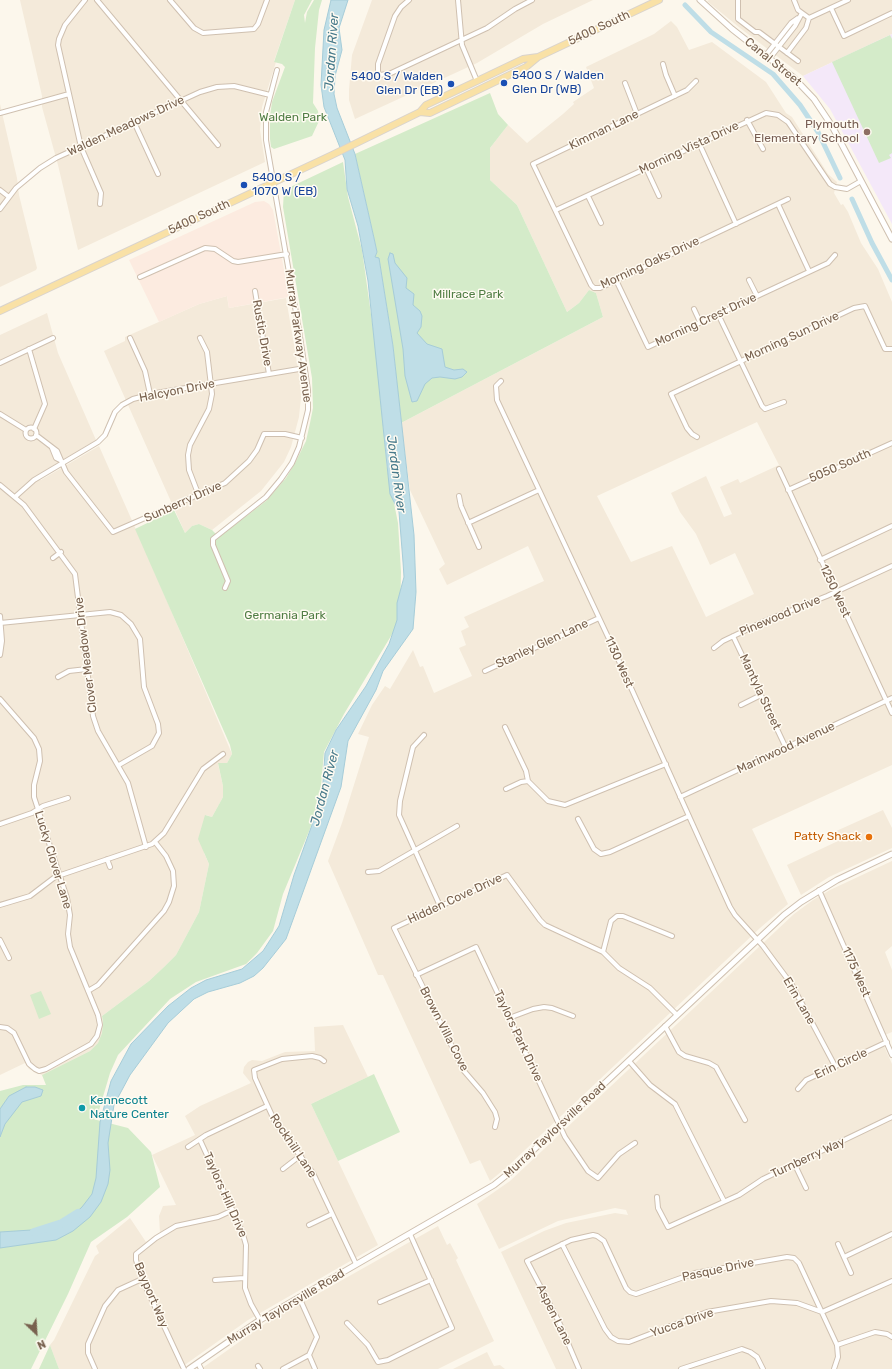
<!DOCTYPE html>
<html>
<head>
<meta charset="utf-8">
<style>
	body { margin:0 }
	#map { position:relative; width:892px; height:1369px; overflow:hidden; background:#fcf7ec; font-family:Rubik,sans-serif }
	canvas { display:block }
	.north { position:absolute; left:16px; top:1313px; width:40px; height:40px; -webkit-text-stroke:3px #fffbf2; paint-order:stroke; rotate:155deg; font-size:11px; font-weight:700; line-height:16px; text-align:center; color:#78614e }
	.north::after { content:''; display:block; margin:auto; width:14px; height:18px; background:#78614e; clip-path:polygon(50% 0,100% 100%,50% 72%,0 100%) }
</style>
</head>
<body>
<div id="map">
<canvas width="892" height="1369"></canvas>
<div class="north">N</div>
</div>
<script>
const ctx = document.querySelector('canvas').getContext('2d');
ctx.lineJoin = 'round';
function paint(path, color) { ctx.fillStyle = color; ctx.fill(path, 'evenodd'); }
const poly = rows => new Path2D(rows.map(r => 'M' + r).join(''));
function trace(path, color, width, dash) { ctx.strokeStyle = color; ctx.lineWidth = width; ctx.lineCap = dash ? 'butt' : 'round'; ctx.setLineDash(dash || []); ctx.stroke(path); }
function label(font, color, halo, rows, align = 'center') {
  ctx.font = font + ' Rubik,sans-serif'; ctx.lineWidth = 3; ctx.setLineDash([]); ctx.textBaseline = 'middle'; ctx.strokeStyle = halo; ctx.fillStyle = color; for (const [text, x, y, turn = 0] of rows) {
    ctx.save(); ctx.translate(x, y); ctx.rotate((+turn || 0) * Math.PI / 180); ctx.textAlign = isNaN(turn) ? turn : align; if (halo) ctx.strokeText(text, 0, 0); ctx.fillText(text, 0, 0); ctx.restore();
  }
}
const residential = poly([
	[20,0,295,0,274,61,276,62,262,107,260,130,265,162,78,250,58,165,42,107,42,96],
	[372,0,593,0,543,24,477,63,355,119,349,100,349,90,352,55],
	[709,0,892,0,892,34,803,76,740,28,707,1],
	[671,21,677,27,689,50,712,42,766,82,786,113,792,117,828,174,837,182,834,193,841,205,843,204,848,212,861,243,878,269,892,302,892,765,752,829,788,904,760,928,507,1167,490,1181,480,1160,470,1164,383,975,378,975,328,861,342,823,369,737,358,734,372,705,385,686,390,689,413,650,420,667,423,666,434,693,472,676,459,648,466,645,461,631,469,627,464,617,544,581,528,546,447,585,439,569,445,564,410,490,401,423,603,317,596,293,589,290,579,303,567,312,517,205,490,180,490,148,508,125,527,143,563,114,574,104,573,102,594,88,586,67,654,34],
	[757,422,779,465,740,483,738,479,720,487,732,514,724,517,706,476,671,493,680,512,696,534,710,565,735,553,754,594,706,617,672,546,631,562,597,496],
	[0,104,17,178,19,195,37,268,36,270,0,287],
	[227,296,229,308,286,298,300,380,301,397,299,417,291,447,284,462,261,491,212,530,199,524,192,526,185,533,104,351,125,341,125,337,199,304],
	[47,313,58,353,96,440,34,477,41,480,99,446,153,568,232,754,227,763,218,764,223,786,223,797,212,817,206,815,204,853,209,864,199,912,176,955,164,967,149,981,102,1016,103,1022,102,1033,98,1043,90,1051,42,1075,29,1069,25,1063,0,1075,0,335],
	[883,810,892,828,892,848,829,877,801,895,787,865,838,841,834,832],
	[892,861,892,946,885,952,892,970,892,1032,880,1037,892,1064,892,1369,556,1369,501,1252,544,1231,566,1223,615,1213,628,1215,626,1210,615,1208,558,1221,499,1249,477,1204,510,1181,794,914,813,900,830,890],
	[343,1025,368,1077,311,1104,378,1245,248,1320,179,1369,59,1369,50,1345,54,1340,95,1256,99,1253,96,1246,130,1218,146,1242,160,1233,159,1216,163,1206,176,1205,152,1155,195,1135,185,1116,200,1106,251,1083,243,1073,244,1067,248,1062,252,1060,262,1061,285,1052,315,1051,314,1027],
	[438,1226,447,1245,450,1243,458,1258,456,1260,494,1341,438,1369,201,1369,266,1323],
	[487,1352,494,1366,500,1365,505,1369,453,1369]
]);
const commercial = poly([
	[264,201,269,204,273,210,289,297,229,308,227,296,199,304,159,322,129,260,255,202]
]);
const education = poly([
	[892,34,892,224,830,109,803,76]
]);
const green = poly([
	[295,0,312,0,304,15,305,23,307,12,314,0,322,0,319,10,315,48,313,103,318,111,319,121,312,136,274,149,271,147,270,139,270,116,272,102,285,67,282,64,274,62],
	[890,35,892,39,892,153,889,155,891,158,879,163,832,62],
	[490,93,498,114,508,125,490,148,490,180,517,205,567,312,579,303,589,290,596,293,603,317,401,423,393,346,379,259,375,257,377,252,374,238,355,154],
	[343,162,348,197,362,250,377,357,387,468,398,523,401,572,400,621,344,714,324,752,320,798,310,829,283,894,273,931,257,953,246,964,196,982,170,999,118,1055,110,1073,97,1117,93,1119,128,1128,151,1152,160,1187,127,1217,91,1242,68,1294,31,1369,0,1369,0,1091,23,1085,46,1085,42,1075,90,1051,98,1043,102,1033,103,1022,102,1016,149,981,164,967,176,955,199,912,209,864,198,839,205,815,212,817,223,797,223,786,218,763,227,763,232,754,230,745,135,529,174,510,185,533,192,526,199,524,212,530,219,537,266,501,286,478,295,463,306,441,310,423,313,408,312,378,283,207,284,190],
	[41,991,51,1014,39,1019,30,995],
	[374,1074,400,1132,338,1161,311,1104],
	[50,1345,59,1369,39,1369]
]);
const water = poly([
	[331,0,348,0,339,28,342,50,335,76,334,94,337,108,355,154,374,238,377,252,375,257,379,258,393,346,414,535,416,592,413,629,383,671,376,690,348,741,341,787,286,939,263,968,254,976,240,983,208,992,194,999,168,1023,130,1075,114,1105,108,1143,110,1170,108,1184,101,1202,90,1217,73,1231,56,1240,0,1248,0,1232,47,1229,69,1219,82,1207,92,1194,96,1178,100,1122,111,1081,131,1044,168,1006,191,988,206,980,242,969,263,951,279,926,294,875,322,797,325,753,336,730,366,686,389,644,397,620,397,603,404,577,403,562,399,512,390,494,368,281,358,226,347,189,345,160,324,107,321,85,324,30,331,0],
	[390,253,393,254,395,263,407,278,406,288,414,294,413,305,420,311,422,316,421,327,417,333,427,344,442,349,445,367,454,370,463,369,467,372,462,377,455,379,440,377,432,378,425,384,417,401,412,402,405,376,403,349,388,259,390,253],
	[26,1087,35,1087,43,1090,41,1096,22,1102,5,1124,0,1137,0,1109,9,1096,26,1087]
]);
const canal = poly([
	[685,5,711,32,773,74,800,105,818,132,840,178],
	[852,199,872,243,892,280]
]);
const river = poly([
	[34,1232,62,1223,78,1213]
]);
const minor = poly([
	[85,0,65,25,59,39,58,45,81,147,101,193,100,204],
	[97,0,218,145],
	[170,0,194,28,203,33,254,29,258,24,267,0],
	[409,0,401,7,395,16,378,64,378,75,389,74,487,28,515,9,532,0],
	[458,0,462,45,477,81],
	[738,0,738,19,755,32,759,32,798,61],
	[794,0,798,10,809,18],
	[831,8,844,36,892,13],
	[787,53,806,28,809,18,848,0],
	[766,55,791,23,798,18],
	[770,58,795,26,802,13],
	[663,64,666,75,675,96],
	[696,81,687,90,533,164,591,285,594,288,600,288,788,199],
	[625,83,637,114],
	[0,113,69,94],
	[747,120,763,149],
	[134,122,158,174],
	[699,143,736,224],
	[646,168,659,196],
	[0,190,9,197],
	[588,196,601,223],
	[778,204,809,271],
	[0,209,16,188,40,168,56,158,200,92,217,87,234,86,270,95],
	[556,210,766,113,778,115,788,122,830,184,835,187,847,189,861,181],
	[140,277,205,248,215,249,233,261,238,262,287,254],
	[616,280,648,347,828,263,835,255],
	[749,280,757,296],
	[255,291,269,374],
	[694,309,700,322],
	[718,314,762,406,765,409,784,402],
	[130,338,145,371,150,394],
	[29,349,45,404,34,429],
	[0,363,53,338],
	[501,381,496,386,497,400,609,639,730,907,735,915,763,946,792,985,835,1066],
	[0,414,26,430],
	'25.5 433a5.5 5.5 0 1 1 11 0a5.5 5.5 0 1 1-11 0Z',
	[36,435,57,451,66,472,113,532,225,483,249,461,257,450,264,434,285,434,302,438],
	[697,437,692,434,687,428,671,394,854,308,865,306,885,349,892,349],
	[52,448,56,458,60,460],
	[779,469,892,713],
	[0,485,24,505,75,574,93,716,98,731,128,783,146,847],
	[788,490,892,443],
	[199,496,189,470,188,455,190,445,209,409,212,394,207,352,200,338],
	[459,496,461,506,479,547],
	[15,497,34,480,98,442,105,435,115,412,122,405,133,399,156,393,305,368],
	[468,523,539,490],
	[53,558,61,552],
	[820,560,892,526],
	[225,588,228,581,213,545,213,539,266,497,281,479,292,463,299,447,308,410,308,390,299,330,266,140,266,112,277,70],
	[0,616,2,641,0,655],
	[0,623,110,612,121,615,131,624,140,639,144,687,158,724,159,733,152,746,119,765],
	[733,636,786,748],
	[714,648,723,641,767,620,827,596,892,566],
	[485,671,599,618],
	[58,677,69,671,87,669],
	[0,699,34,738,39,749,40,761,34,785,34,797,67,898,70,915,68,934,70,947,98,1015,100,1025,97,1036,91,1044,46,1069,39,1071,35,1069,29,1064,14,1033,7,1028,0,1027],
	[741,705,761,695],
	[505,727,526,771,528,781],
	[424,735,413,747,400,801,399,815,440,906],
	[506,789,521,782,528,781,548,801,565,805,666,764],
	[680,797,892,698],
	[578,819,594,849,601,854,610,852,689,816],
	[0,824,32,813,43,806,68,798],
	[107,859,110,867],
	[368,872,379,871,457,826],
	[819,890,892,1055],
	[0,905,30,896,55,877,152,844,164,833,203,769,223,754],
	[0,940,9,958],
	[603,952,611,921,617,916,623,916,672,936],
	[416,975,476,947,565,1137,588,1171,598,1178,619,1154,635,1143],
	[88,991,98,985,164,911,169,902,174,886,173,871,166,856,155,842],
	[509,1018,533,1009,544,1007,552,1008,573,1016],
	[665,1026,679,1052,685,1056,709,1063,716,1067,745,1120],
	[324,1061,320,1058,312,1056,282,1059,254,1070,255,1078,275,1122,313,1173,356,1264],
	[629,1061,650,1085,675,1104,724,1201],
	[798,1089,806,1080,887,1042],
	[495,1127,497,1119,495,1112,483,1093,464,1071,394,928,507,875,540,920,545,925,603,952,619,968,650,988,677,1015],
	[200,1140,242,1231,246,1245,245,1288,251,1304,260,1320],
	[188,1147,206,1135,267,1106],
	[795,1165,806,1188],
	[283,1169,301,1155],
	[657,1197,658,1208,668,1227,739,1195,763,1179,892,1117],
	[309,1225,332,1214],
	[562,1244,605,1329,611,1337,618,1341,629,1342,707,1312,771,1301,797,1303,822,1312],
	[838,1244,851,1273],
	[844,1257,892,1234],
	[215,1280,244,1278],
	[380,1302,431,1280],
	[822,1312,892,1281],
	[347,1323,368,1345,378,1362,388,1360,452,1328,410,1234],
	[837,1345,875,1332,887,1334,892,1337],
	[309,1355,315,1369],
	[198,1363,201,1369],
	[258,1366,260,1369],
	[95,1369,88,1353,88,1344,105,1306,118,1290,142,1279],
	[184,1369,142,1279,136,1260,136,1254,156,1238,176,1226,218,1217,233,1210],
	[283,1369,309,1355,317,1337,299,1297],
	[579,1369,559,1322,527,1261,571,1240,593,1235,597,1236,604,1241,626,1288,630,1292,636,1294,695,1273,787,1257,794,1258,799,1263,837,1345,838,1357,834,1369],
	[681,1369,742,1349,750,1352,757,1357,763,1369]
]);
const tertiary = poly([
	[700,0,732,29,793,77,814,99,832,126,892,239],
	[189,1369,260,1320,494,1185,509,1173,784,915,801,902,837,880,892,854]
]);
const primary = poly([
	[420,112,430,113,526,67,538,57],
	[0,311,332,155,420,112,426,105,477,81,523,59,538,57,659,0]
]);
const markers = [
	[504,83,4,"#1a4fb4"],
	[451,84,4,"#1a4fb4"],
	[867,132,4,"#8d6e63"],
	[244,185,4,"#1a4fb4"],
	[869,837,4,"#e8710a"],
	[82,1108,4,"#0f9aa8"]
];
const streetNames = [
	["5400 South",599,28,-25],
	["Canal Street",773,62,39],
	["Walden Meadows Drive",126,126,-25],
	["Kimman Lane",604,130,-26],
	["Morning Vista Drive",689,148,-25],
	["5400 South",199,217,-25],
	["Morning Oaks Drive",650,263,-25],
	["Morning Crest Drive",706,320,-25],
	["Rustic Drive",262,333,80],
	["Murray Parkway Avenue",298,336,82],
	["Morning Sun Drive",792,337,-25],
	["Halcyon Drive",177,391,-11],
	["5050 South",840,466,-24],
	["Sunberry Drive",183,502,-24],
	["1250 West",835,591,65],
	["Pinewood Drive",780,616,-23],
	["Stanley Glen Lane",542,644,-25],
	["Clover Meadow Drive",86,655,-97],
	["1130 West",619,662,66],
	["Mantyla Street",760,692,65],
	["Marinwood Avenue",786,748,-25],
	["Lucky Clover Lane",53,860,73],
	["Hidden Cove Drive",455,899,-25],
	["1175 West",856,972,66],
	["Erin Lane",799,1001,60],
	["Brown Villa Cove",444,1029,63],
	["Taylors Park Drive",518,1036,65],
	["Erin Circle",841,1064,-25],
	["Murray Taylorsville Road",555,1130,-43],
	["Rockhill Lane",293,1146,56],
	["Turnberry Way",808,1158,-25],
	["Taylors Hill Drive",225,1195,66],
	["Pasque Drive",718,1270,-12],
	["Bayport Way",151,1295,67],
	["Murray Taylorsville Road",286,1307,-31],
	["Aspen Lane",554,1315,64],
	["Yucca Drive",682,1323,-19]
];
const transitNames = [
	["5400 S / Walden",512,76],
	["Glen Dr (WB)",512,90],
	["5400 S / Walden",443,77,"right"],
	["Glen Dr (EB)",443,91,"right"],
	["5400 S /",252,178],
	["1070 W (EB)",252,192]
];
const parkNames = [
	["Walden Park",293,118],
	["Millrace Park",468,295],
	["Germania Park",285,616]
];
const educationNames = [
	["Plymouth",859,125],
	["Elementary School",859,139]
];
const foodNames = [
	["Patty Shack",861,837]
];
const cultureNames = [
	["Kennecott",90,1101],
	["Nature Center",90,1115]
];
const waterNames = [
	["Jordan River",332,52,-86],
	["Jordan River",396,474,82],
	["Jordan River",325,788,-75]
];
paint(residential, '#f4eada');
paint(commercial, '#fcebe0');
paint(education, '#f4e8f9');
paint(green, '#d4ebc9');
paint(water, '#bfdee7');
trace(water, '#a6ccd8', 1);
trace(canal, '#bfdee7', 5);
trace(river, '#bfdee7', 8);
trace(minor, '#cfc0b0', 6);
trace(tertiary, '#cfc0b0', 7);
trace(primary, '#d9d3cd', 8);
trace(minor, '#fff', 4);
trace(tertiary, '#fff', 5);
trace(primary, '#f9e1a6', 6);
for (const [x, y, r, color] of markers) { const dot = new Path2D(); dot.arc(x, y, r, 0, 2 * Math.PI); ctx.fillStyle = color; ctx.fill(dot); trace(dot, '#fffbf2', 1.5); }
label('12px', '#78614e', '#fffbf2', streetNames);
label('12px', '#164399', '#fffbf2', transitNames, 'left');
label('12px', '#517e45', '#fffbf2', parkNames);
label('12px', '#785e54', '#fffbf2', educationNames, 'right');
label('12px', '#c56008', '#fffbf2', foodNames, 'right');
label('12px', '#0d838f', '#fffbf2', cultureNames, 'left');
label('italic 13px', '#477a8b', '#fffbf2', waterNames);
</script>
</body>
</html>
